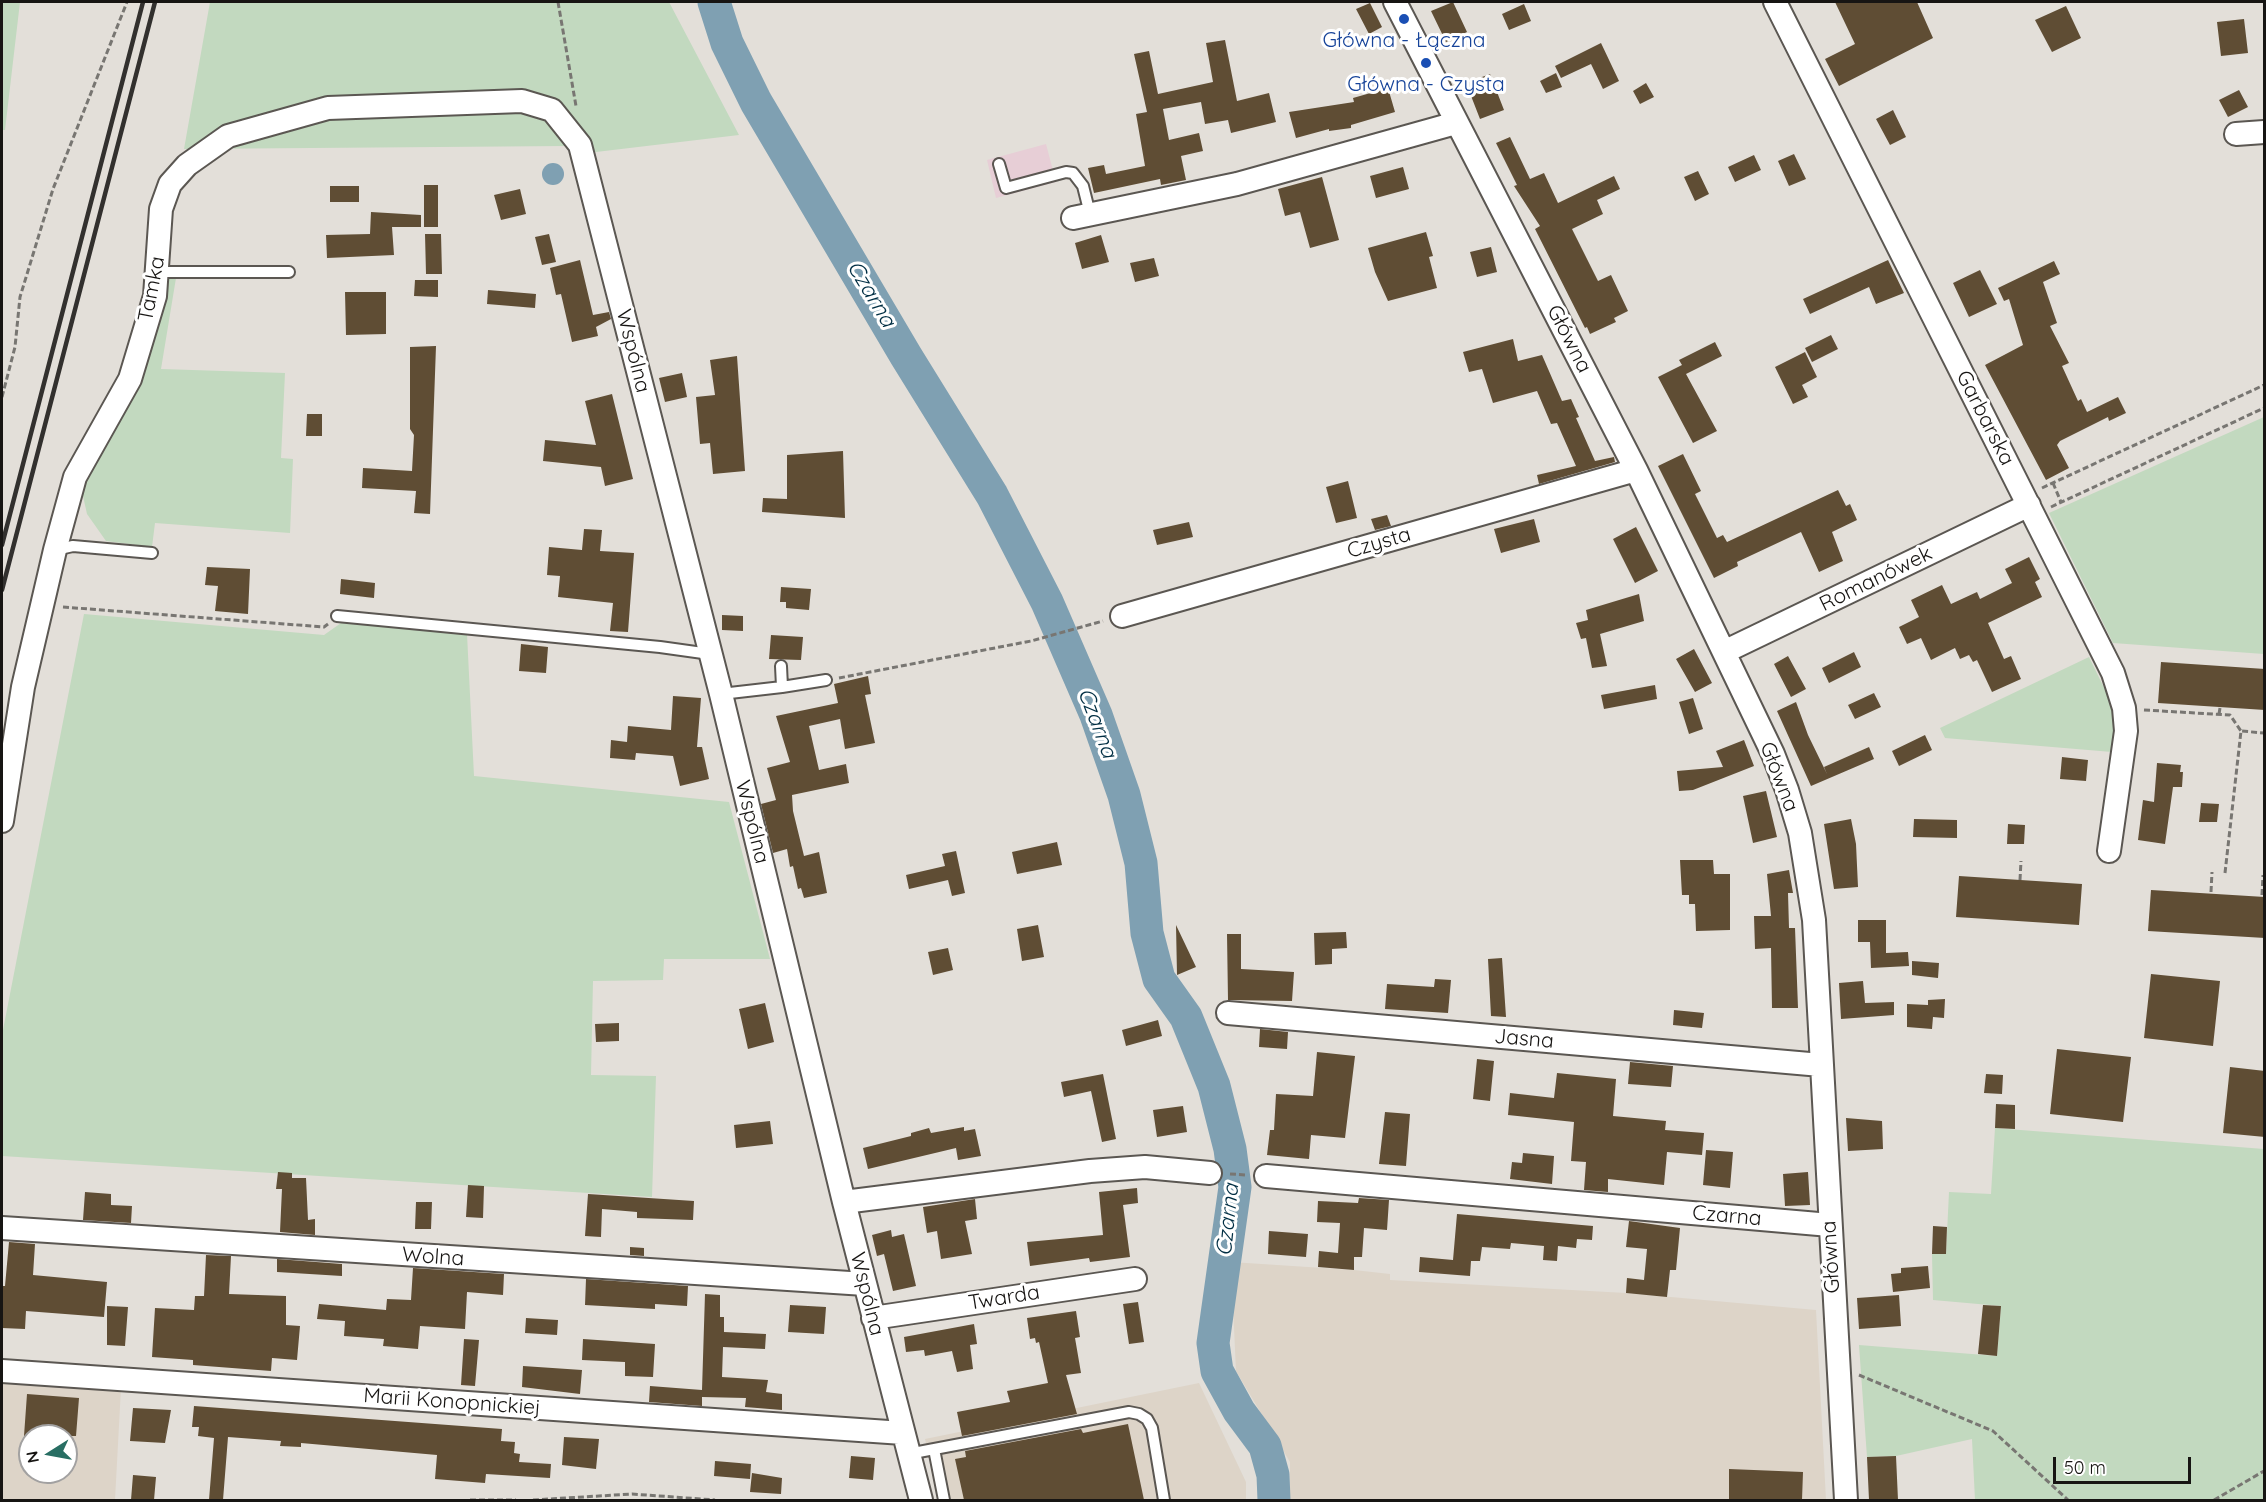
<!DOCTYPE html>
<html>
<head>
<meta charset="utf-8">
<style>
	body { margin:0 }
	#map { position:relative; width:2266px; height:1502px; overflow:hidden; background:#e3dfd9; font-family:Quicksand,sans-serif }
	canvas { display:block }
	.frame { position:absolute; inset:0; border:3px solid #171513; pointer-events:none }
	.north { position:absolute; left:18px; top:1424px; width:60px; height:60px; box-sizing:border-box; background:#fff; border:2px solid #a2a1a1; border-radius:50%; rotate:259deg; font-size:16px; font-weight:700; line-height:24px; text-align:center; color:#171513 }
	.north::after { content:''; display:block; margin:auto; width:21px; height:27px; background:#286e63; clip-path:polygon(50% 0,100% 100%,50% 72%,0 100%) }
	.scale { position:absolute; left:2053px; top:1457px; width:138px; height:27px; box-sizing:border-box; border:3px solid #171513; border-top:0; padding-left:8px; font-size:18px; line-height:21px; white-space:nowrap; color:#171513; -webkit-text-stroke:4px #fff; paint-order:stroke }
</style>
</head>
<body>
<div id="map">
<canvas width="2266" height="1502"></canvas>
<div class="frame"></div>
<div class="north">N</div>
<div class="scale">50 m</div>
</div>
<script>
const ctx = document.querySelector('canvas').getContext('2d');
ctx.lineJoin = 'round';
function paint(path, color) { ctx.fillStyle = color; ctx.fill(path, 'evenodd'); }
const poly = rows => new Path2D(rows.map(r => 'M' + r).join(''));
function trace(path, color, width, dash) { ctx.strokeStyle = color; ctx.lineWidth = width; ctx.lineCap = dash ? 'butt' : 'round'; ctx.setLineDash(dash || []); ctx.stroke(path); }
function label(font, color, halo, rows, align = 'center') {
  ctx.font = font + ' Quicksand,sans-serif'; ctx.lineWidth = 6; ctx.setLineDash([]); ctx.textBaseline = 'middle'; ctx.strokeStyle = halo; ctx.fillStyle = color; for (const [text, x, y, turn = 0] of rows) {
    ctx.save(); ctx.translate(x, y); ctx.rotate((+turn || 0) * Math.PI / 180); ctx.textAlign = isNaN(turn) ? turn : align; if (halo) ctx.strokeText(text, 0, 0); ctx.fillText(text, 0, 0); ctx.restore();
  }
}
const built = poly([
	[1231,1262,1354,1270,1390,1274,1390,1280,1626,1293,1816,1310,1826,1500,1290,1500,1290,1462,1236,1371],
	[2,1381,121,1388,115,1500,2,1500],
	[30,1436,66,1436,66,1472,30,1472],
	[1199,1383,1246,1482,1246,1500,939,1500,925,1439]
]);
const industrial = poly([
	[1046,144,1056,182,996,198,987,160]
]);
const green = poly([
	[2,2,20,2,5,130,2,130],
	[210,2,669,2,739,135,596,152,566,146,184,149],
	[162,277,176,278,161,369,285,373,281,458,293,459,290,533,155,523,152,547,106,541,87,514,79,478],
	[2264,417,2264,654,2113,643,2049,513],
	[84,614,324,635,341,623,467,634,474,776,729,802,770,959,664,959,663,980,593,981,591,1075,656,1076,652,1197,2,1156,2,1035],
	[2089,657,2115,710,2112,752,1945,738,1940,728],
	[1995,1128,2264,1149,2264,1500,1975,1500,1972,1439,1896,1456,1867,1457,1859,1345,1997,1356,2001,1306,1933,1300,1932,1254,1946,1254,1949,1192,1991,1194]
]);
const water = poly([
	'542 174a11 11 0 1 1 22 0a11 11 0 1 1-22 0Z'
]);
const river = poly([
	[714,2,727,43,756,102,906,356,992,495,1047,602,1096,715,1124,795,1141,863,1147,933,1159,979,1186,1017,1214,1086,1230,1149,1235,1187,1213,1343,1217,1371,1239,1411,1265,1446,1273,1475,1274,1500]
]);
const building = poly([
	[1453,2,1467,32,1446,42,1431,11],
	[1835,2,1917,2,1933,38,1839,86,1825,59,1855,44],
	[1370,3,1382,27,1369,34,1356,9],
	[1524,4,1531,21,1509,30,1502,14],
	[2066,6,2081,38,2052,52,2035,20],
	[2244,19,2248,53,2221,56,2217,22],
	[1225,40,1237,101,1269,93,1276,122,1231,133,1228,120,1205,124,1201,102,1163,109,1169,140,1199,133,1203,151,1181,156,1186,180,1161,185,1160,179,1094,193,1088,168,1104,165,1106,174,1145,166,1136,114,1147,112,1134,54,1149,51,1158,94,1213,82,1206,43],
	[1601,43,1619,81,1603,89,1591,64,1561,78,1555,66],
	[1556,73,1562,87,1546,93,1540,81],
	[1490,74,1504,110,1480,119,1466,83],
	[1646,83,1654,97,1640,104,1633,91],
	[1388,88,1395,112,1351,125,1351,128,1329,131,1329,129,1296,138,1289,112,1354,102,1353,98],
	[2239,90,2248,107,2228,117,2219,100],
	[1893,110,1906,137,1890,145,1876,119],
	[1510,137,1530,179,1544,173,1558,203,1614,176,1620,189,1597,200,1603,214,1572,229,1598,281,1611,275,1628,311,1614,318,1616,322,1590,334,1587,327,1585,328,1535,229,1540,226,1514,186,1517,185,1496,143],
	[1794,154,1806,179,1789,186,1778,161],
	[1754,155,1761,170,1735,182,1728,167],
	[1403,167,1409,189,1376,198,1370,176],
	[1698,171,1709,194,1695,201,1684,177],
	[1322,177,1339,240,1310,248,1300,212,1285,216,1278,189],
	[424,185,438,185,438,227,424,227],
	[330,186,359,186,359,202,330,202],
	[520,189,526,214,501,220,494,195],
	[371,212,421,215,421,227,392,227,394,255,327,258,326,235,370,234],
	[1426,232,1433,256,1429,257,1437,288,1388,301,1375,272,1368,248],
	[425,234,441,234,442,274,426,274],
	[549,234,556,262,542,265,535,237],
	[1101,235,1109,262,1082,269,1075,243],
	[1491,247,1497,272,1477,277,1470,252],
	[1154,258,1159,276,1135,282,1130,263],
	[580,260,593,315,609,312,611,319,596,327,598,336,572,342,561,294,556,295,550,268],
	[1888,260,1904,293,1876,304,1869,287,1810,314,1803,299],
	[2054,261,2060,274,2043,282,2057,323,2050,326,2069,363,2062,366,2078,401,2081,399,2087,412,2118,397,2126,413,2109,421,2108,417,2060,441,2057,445,2069,468,2046,480,1985,365,2023,345,2009,299,2004,301,1998,288],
	[1980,270,1997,304,1969,317,1953,283],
	[415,280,438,280,438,297,414,296],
	[488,290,536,294,535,308,487,304],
	[345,292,386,292,386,334,346,335],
	[1831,335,1838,349,1812,362,1805,348],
	[1513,339,1518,361,1542,355,1562,401,1571,399,1579,417,1576,418,1595,461,1614,457,1615,462,1539,484,1537,475,1576,466,1557,423,1551,424,1537,391,1493,403,1482,369,1469,372,1463,352],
	[1715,342,1722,356,1686,374,1717,431,1693,443,1658,377,1682,365,1679,360],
	[436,346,430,514,414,513,416,491,362,488,363,468,412,471,414,435,410,429,410,347],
	[1805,352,1817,377,1802,385,1808,397,1793,404,1775,367],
	[737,356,745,471,713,474,710,443,700,444,696,397,715,395,710,360],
	[682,373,687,397,665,402,659,378],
	[612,394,633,479,605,486,601,467,543,461,545,440,596,445,585,401],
	[307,414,322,414,322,436,306,436],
	[843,451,845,518,762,512,763,498,787,499,787,455],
	[1683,454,1701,491,1695,494,1717,538,1723,535,1727,542,1838,490,1846,506,1850,504,1857,520,1832,532,1843,561,1819,572,1801,532,1737,562,1738,566,1714,578,1658,466],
	[1348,481,1357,518,1336,523,1326,487],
	[1387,515,1391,526,1375,530,1371,519],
	[1534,519,1540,542,1501,553,1494,529],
	[1189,522,1193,537,1157,545,1153,530],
	[1636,527,1658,571,1635,583,1613,539],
	[584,529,602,530,600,551,634,553,628,632,610,631,613,603,558,597,560,576,547,575,549,547,582,550],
	[2029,557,2040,579,2035,582,2042,597,1988,623,2004,659,2011,656,2021,679,1992,692,1977,660,1973,662,1969,655,1960,659,1955,648,1931,660,1921,638,1907,644,1899,627,1919,617,1911,600,1942,585,1951,604,1977,592,1980,599,2012,583,2005,569],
	[207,567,250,569,248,614,215,611,218,586,205,585],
	[341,579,375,583,374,598,340,594],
	[781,587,811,589,809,610,786,608,786,602,780,602],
	[1639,594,1644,621,1600,634,1607,666,1592,668,1586,638,1581,639,1576,623,1588,620,1586,610],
	[722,615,743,616,743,631,722,630],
	[771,635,803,637,801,660,769,659],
	[521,644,548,647,546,673,519,671],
	[1694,649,1712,683,1695,692,1676,659],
	[1854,652,1861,667,1829,683,1822,668],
	[1788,656,1806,689,1791,697,1774,664],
	[2161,662,2265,669,2265,710,2158,703],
	[868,676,871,694,865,695,875,743,845,749,840,719,809,726,819,770,846,764,849,783,792,795,793,811,804,856,819,852,827,893,804,898,801,888,798,889,793,866,790,867,787,849,773,853,761,804,776,800,767,768,790,762,776,716,838,703,834,684],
	[1655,685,1657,699,1604,709,1601,695],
	[1874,693,1881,707,1855,719,1848,705],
	[673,696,701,698,697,747,702,747,709,779,680,786,673,756,636,753,635,760,610,758,611,740,627,742,628,726,671,730],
	[1693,698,1703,729,1689,734,1679,702],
	[1796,702,1808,735,1827,774,1824,767,1869,747,1874,759,1811,786,1777,711],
	[1925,735,1932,750,1899,766,1892,751],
	[1744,740,1754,766,1693,790,1679,791,1677,771,1723,767,1716,751],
	[2062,757,2088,760,2086,781,2060,779],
	[2157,763,2181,765,2180,772,2183,772,2182,787,2173,787,2165,844,2138,840,2143,800,2154,802],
	[1766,791,1777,837,1753,843,1743,796],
	[2201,803,2219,804,2217,822,2199,822],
	[1851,819,1856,844,1858,887,1834,889,1824,824],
	[1914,819,1957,820,1957,838,1913,837],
	[2008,824,2025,825,2024,844,2007,844],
	[1057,842,1062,865,1017,874,1012,852],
	[956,851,965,893,952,896,948,880,909,889,906,875,945,866,942,854],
	[1680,860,1713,860,1714,874,1730,874,1730,930,1696,931,1695,904,1689,904,1689,895,1682,895],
	[1789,870,1793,893,1788,893,1789,928,1795,928,1798,1008,1772,1008,1771,948,1755,949,1754,916,1771,916,1767,874],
	[1959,876,2082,884,2079,925,1956,917],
	[2151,890,2265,897,2265,938,2148,931],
	[1858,920,1886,920,1886,953,1908,952,1909,966,1871,968,1870,942,1858,942],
	[1038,925,1044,957,1022,961,1017,929],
	[1176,925,1196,967,1177,975],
	[1346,932,1347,948,1332,949,1332,964,1315,965,1314,933],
	[1227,934,1241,934,1241,969,1294,972,1292,1001,1228,1000],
	[948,948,953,970,933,975,928,952],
	[1502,958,1506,1017,1491,1016,1488,959],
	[1912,961,1939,963,1938,978,1912,975],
	[2151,974,2220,981,2213,1046,2144,1038],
	[1435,979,1451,980,1448,1013,1385,1009,1387,984,1434,987],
	[1863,981,1865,1003,1894,1002,1894,1015,1841,1019,1839,983],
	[1945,999,1944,1018,1933,1017,1932,1029,1907,1027,1907,1004,1928,1005,1928,1000],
	[765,1003,774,1042,748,1049,739,1009],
	[1674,1010,1704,1013,1702,1028,1673,1025],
	[1158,1020,1162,1036,1126,1046,1122,1030],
	[619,1023,619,1041,596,1042,595,1024],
	[1260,1029,1288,1032,1287,1049,1259,1047],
	[2057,1049,2131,1057,2123,1122,2050,1114],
	[1317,1052,1355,1056,1345,1138,1311,1135,1309,1159,1267,1155,1270,1130,1274,1130,1276,1094,1313,1096],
	[1477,1059,1494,1061,1490,1101,1473,1099],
	[1630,1062,1673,1066,1671,1087,1628,1084],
	[2230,1067,2265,1071,2265,1137,2223,1133],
	[1557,1073,1616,1079,1613,1116,1666,1121,1665,1130,1704,1133,1702,1155,1667,1152,1664,1185,1608,1179,1608,1192,1584,1190,1586,1162,1571,1161,1574,1122,1508,1115,1510,1093,1554,1098],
	[1103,1074,1116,1139,1102,1142,1091,1091,1064,1097,1061,1082],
	[1986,1074,2003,1075,2002,1094,1984,1093],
	[1996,1104,2015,1105,2015,1129,1995,1128],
	[1183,1106,1187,1132,1157,1137,1153,1110],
	[1385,1112,1410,1114,1406,1166,1379,1164],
	[1846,1118,1882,1121,1883,1149,1848,1151],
	[770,1121,773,1144,736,1148,734,1125],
	[964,1127,964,1131,975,1129,981,1156,958,1160,956,1148,868,1169,863,1148,911,1136,911,1133,929,1128,931,1133],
	[1706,1150,1733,1152,1730,1188,1703,1185],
	[1523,1153,1554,1156,1552,1184,1510,1179,1512,1162,1522,1163],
	[278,1172,292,1173,292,1178,306,1178,308,1220,315,1219,315,1235,280,1232,282,1189,276,1189],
	[1808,1172,1810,1205,1785,1206,1783,1174],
	[468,1185,484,1186,483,1218,466,1217],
	[1137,1188,1138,1203,1123,1205,1130,1257,1090,1262,1089,1258,1030,1266,1027,1242,1103,1235,1099,1192],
	[85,1192,111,1194,111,1205,132,1206,131,1223,83,1220],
	[588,1194,694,1201,693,1220,637,1218,637,1212,602,1209,601,1237,585,1236],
	[1359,1198,1389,1200,1387,1230,1364,1228,1362,1257,1354,1257,1354,1270,1318,1267,1319,1251,1338,1253,1340,1223,1317,1222,1318,1201,1358,1203],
	[975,1199,977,1219,965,1221,972,1254,941,1259,937,1231,927,1233,923,1207],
	[416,1202,432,1202,431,1229,415,1229],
	[1457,1214,1593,1226,1592,1240,1577,1239,1576,1248,1558,1246,1557,1261,1543,1260,1544,1246,1511,1243,1510,1249,1482,1247,1480,1261,1471,1261,1470,1276,1419,1272,1420,1257,1453,1260],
	[1629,1221,1680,1228,1676,1270,1670,1270,1667,1297,1626,1293,1627,1278,1644,1280,1647,1249,1626,1247],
	[1933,1226,1947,1227,1946,1254,1932,1254],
	[891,1230,892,1237,904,1234,916,1286,893,1291,884,1254,877,1256,872,1235],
	[1269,1231,1308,1234,1306,1257,1268,1254],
	[9,1242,35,1244,33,1275,107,1282,104,1317,26,1311,25,1329,2,1328,2,1286,5,1286],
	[630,1247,644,1248,644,1256,630,1255],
	[206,1255,231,1256,229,1294,286,1296,286,1325,300,1326,297,1360,272,1358,271,1371,193,1365,193,1360,152,1357,155,1308,194,1310,195,1296,204,1296],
	[277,1259,342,1264,342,1276,277,1272],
	[1928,1266,1930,1288,1893,1292,1891,1274,1901,1273,1901,1268],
	[413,1268,504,1274,503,1295,467,1292,465,1329,420,1326,418,1349,383,1346,384,1339,344,1336,345,1321,317,1319,319,1304,386,1310,387,1299,411,1300],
	[586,1279,688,1286,687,1306,655,1304,655,1309,585,1305],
	[705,1294,720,1295,720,1317,724,1317,724,1332,766,1334,765,1349,723,1347,722,1377,768,1380,766,1392,782,1394,782,1410,745,1407,746,1398,702,1397,702,1406,649,1402,650,1386,702,1390],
	[1899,1295,1901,1326,1859,1329,1857,1298],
	[1138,1302,1144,1342,1129,1344,1123,1304],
	[790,1305,826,1307,824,1334,788,1332],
	[1983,1305,2001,1306,1997,1356,1978,1354],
	[107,1306,128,1307,125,1346,107,1345],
	[1076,1311,1080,1337,1075,1338,1081,1373,1066,1375,1077,1414,962,1436,957,1412,1010,1402,1007,1391,1048,1383,1039,1342,1036,1343,1035,1338,1030,1339,1027,1318],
	[526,1318,558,1320,557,1335,525,1333],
	[974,1324,977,1344,970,1345,973,1369,957,1372,952,1351,925,1356,924,1350,906,1352,904,1337],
	[464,1339,479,1340,475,1386,461,1385],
	[583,1339,655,1344,653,1377,625,1376,625,1362,582,1360],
	[523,1366,582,1370,580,1394,522,1387],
	[27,1394,79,1398,76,1436,24,1436],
	[194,1406,502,1429,501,1441,515,1442,514,1453,520,1454,519,1462,551,1464,550,1478,486,1474,485,1483,435,1479,437,1455,301,1443,301,1447,280,1446,281,1441,228,1437,223,1500,209,1500,214,1438,198,1436,199,1427,192,1427],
	[133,1408,171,1410,165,1443,130,1441],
	[1128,1424,1144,1500,964,1500,955,1459,966,1457,965,1451,1081,1429,1083,1433],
	[564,1437,599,1439,596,1469,562,1465],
	[851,1456,875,1458,873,1480,849,1478],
	[1896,1456,1898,1500,1869,1500,1867,1457],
	[715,1461,751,1464,750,1479,714,1476],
	[1729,1469,1803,1472,1802,1500,1729,1500],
	[752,1473,782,1478,781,1494,750,1492],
	[133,1475,156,1477,154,1500,131,1500]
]);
const path = poly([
	[558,2,576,106],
	[2,397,15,347,20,297,53,189,127,2],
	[2053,483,2061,502],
	[2042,488,2264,385],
	[2051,507,2264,408],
	[63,607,324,627,328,624],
	[839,678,1031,641,1103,621],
	[2144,710,2230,715,2241,731],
	[2219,714,2220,708],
	[2225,873,2241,731,2264,733],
	[2020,880,2021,861],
	[2211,892,2212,872],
	[2262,895,2263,875],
	[1230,1174,1247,1175],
	[1859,1375,1993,1431,2068,1500],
	[470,1500,516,1500],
	[533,1500,632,1494,715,1500],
	[2214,1500,2264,1471]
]);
const lane = poly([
	[999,164,1006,188,1066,172,1073,173,1083,186,1090,214],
	[157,272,289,272],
	[55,550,73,546,152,553],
	[337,616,660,647,710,654],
	[782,687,826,680],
	[721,694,782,687,781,666],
	[934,1449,944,1500],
	[908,1454,1129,1412,1139,1414,1147,1419,1152,1428,1164,1500]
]);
const street = poly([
	[1395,2,1636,470,1773,754,1787,790,1800,833,1814,920,1846,1500],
	[1775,2,2113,673,2124,708,2126,731,2109,851],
	[2236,134,2264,132],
	[1073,218,1237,184,1456,123],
	[1122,616,1636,470],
	[1724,652,2029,505],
	[2,821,23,687,55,550,75,477,130,379,155,296,161,209,170,184,187,165,228,136,328,108,522,101,552,110,580,145,721,694,844,1202,921,1500],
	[1228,1013,1821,1065],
	[1266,1176,1830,1225],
	[844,1202,1090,1171,1145,1167,1210,1173],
	[2,1228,865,1284],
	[873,1318,1135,1279],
	[2,1371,903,1433]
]);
const rail = poly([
	[2,545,143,2],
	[2,590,155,2]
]);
const markers = [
	[1404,19,6,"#1a4fb4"],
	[1426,63,6,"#1a4fb4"]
];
const transitNames = [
	["Główna - Łączna",1404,41],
	["Główna - Czysta",1426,85]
];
const streetNames = [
	["Tamka",152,289,-79],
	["Główna",1569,339,63],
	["Wspólna",633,351,76],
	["Garbarska",1985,418,63],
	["Czysta",1379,543,-16],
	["Romanówek",1876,579,-26],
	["Główna",1779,777,69],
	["Wspólna",752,822,76],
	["Jasna",1524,1039,5],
	["Czarna",1727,1216,5],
	["Wolna",433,1257,4],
	["Główna",1831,1257,-93],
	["Wspólna",867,1294,76],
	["Twarda",1004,1298,-9],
	["Marii Konopnickiej",452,1402,4]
];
const waterNames = [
	["Czarna",871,294,59],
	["Czarna",1097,723,69],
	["Czarna",1228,1220,-84]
];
paint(built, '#ddd4c8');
paint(industrial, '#e7ced6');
paint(green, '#c2d9bf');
paint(water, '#7fa0b2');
trace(river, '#7fa0b2', 33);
paint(building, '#5f4d34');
trace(lane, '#5b5752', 14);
trace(street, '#5b5752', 26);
trace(path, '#787672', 3, [6, 3]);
trace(lane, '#fff', 10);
trace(street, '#fff', 22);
trace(rail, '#32302e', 4.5);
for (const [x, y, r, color] of markers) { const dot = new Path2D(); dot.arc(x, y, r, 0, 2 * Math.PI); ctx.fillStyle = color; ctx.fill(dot); trace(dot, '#fff', 2); }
label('21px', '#164399', '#fff', transitNames);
label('21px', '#171513', '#fff', streetNames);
label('italic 22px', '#002e43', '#fff', waterNames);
</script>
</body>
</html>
